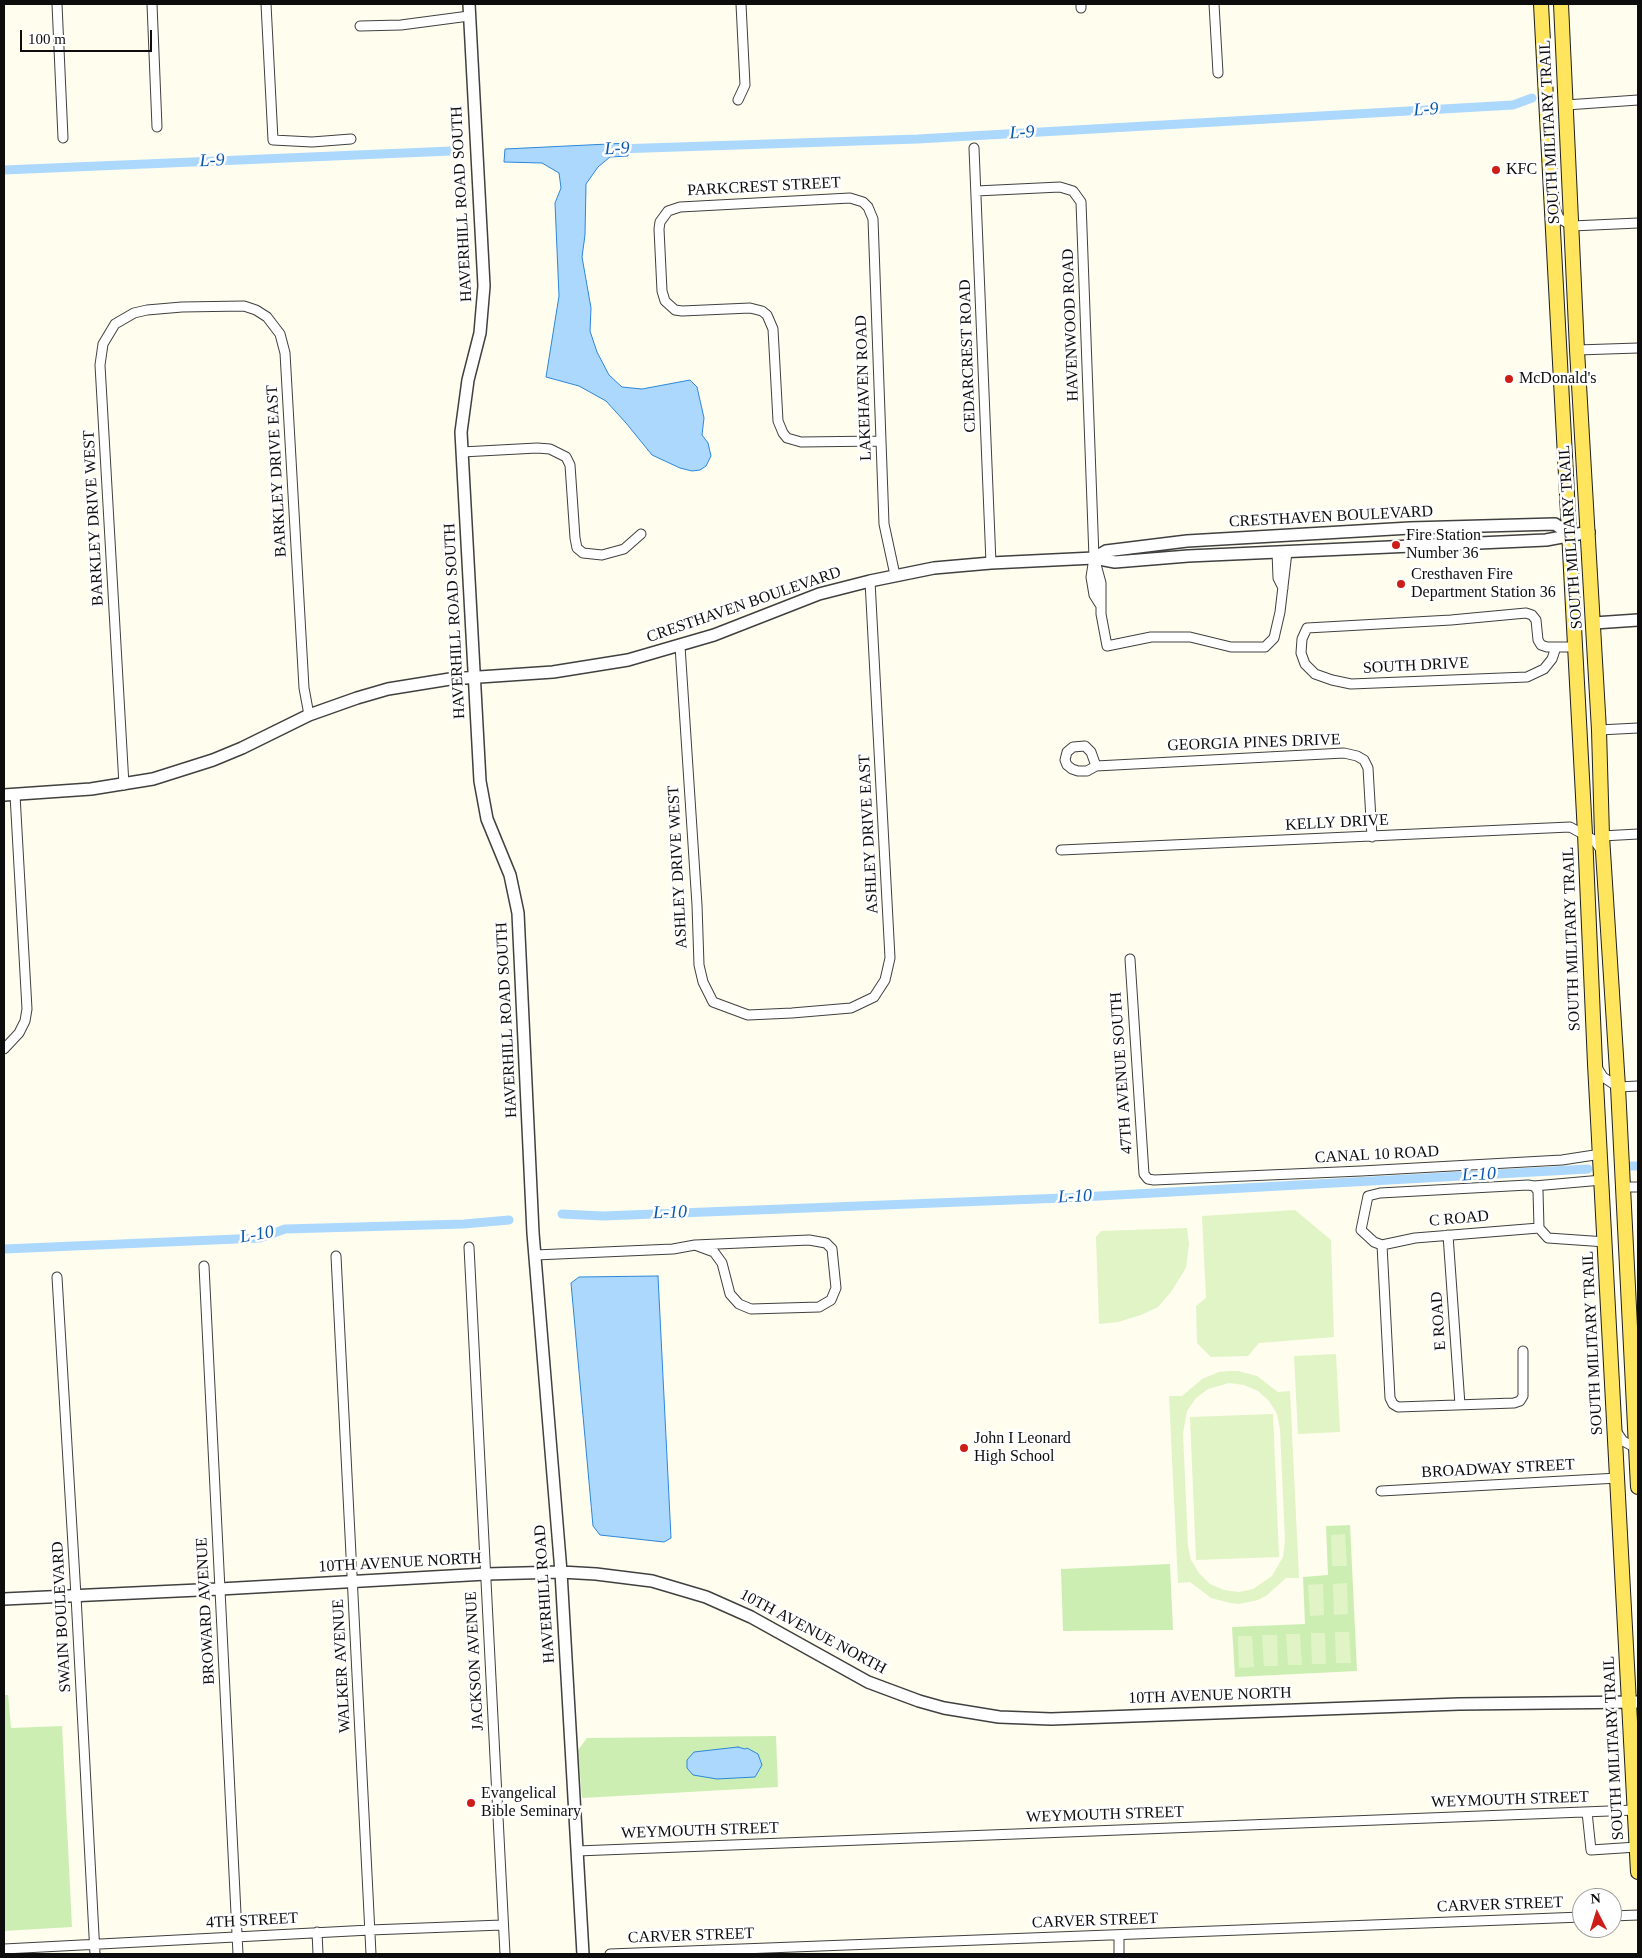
<!DOCTYPE html>
<html>
<head>
<meta charset="utf-8">
<style>
	body { margin:0 }
	#map { position:relative; width:1642px; height:1958px; overflow:hidden; background:#fffdee; font-family:Georgia,serif }
	canvas { display:block }
	.frame { position:absolute; inset:0; border:5px solid #0d0d0d; pointer-events:none }
	.north { position:absolute; left:1572px; top:1888px; width:50px; height:50px; box-sizing:border-box; background:#fff; border:1px solid #9e9e9e; border-radius:50%; rotate:355deg; font-size:14px; font-weight:700; line-height:20px; text-align:center; color:#0d0d0d }
	.north::after { content:''; display:block; margin:auto; width:18px; height:22px; background:#cc1d17; clip-path:polygon(50% 0,100% 100%,50% 72%,0 100%) }
	.scale { position:absolute; left:20px; top:30px; width:132px; height:22px; box-sizing:border-box; border:2px solid #0d0d0d; border-top:0; padding-left:6px; font-size:15px; line-height:18px; white-space:nowrap; color:#0d0d0d; -webkit-text-stroke:4px #fff; paint-order:stroke }
</style>
</head>
<body>
<div id="map">
<canvas width="1642" height="1958"></canvas>
<div class="frame"></div>
<div class="north">N</div>
<div class="scale">100 m</div>
</div>
<script>
const ctx = document.querySelector('canvas').getContext('2d');
ctx.lineJoin = 'round';
function paint(path, color) { ctx.fillStyle = color; ctx.fill(path, 'evenodd'); }
const poly = rows => new Path2D(rows.map(r => 'M' + r).join(''));
function trace(path, color, width, dash) { ctx.strokeStyle = color; ctx.lineWidth = width; ctx.lineCap = dash ? 'butt' : 'round'; ctx.setLineDash(dash || []); ctx.stroke(path); }
function label(font, color, halo, rows, align = 'center') {
  ctx.font = font + ' Georgia,serif'; ctx.lineWidth = 5; ctx.setLineDash([]); ctx.textBaseline = 'middle'; ctx.strokeStyle = halo; ctx.fillStyle = color; for (const [text, x, y, turn = 0] of rows) {
    ctx.save(); ctx.translate(x, y); ctx.rotate((+turn || 0) * Math.PI / 180); ctx.textAlign = isNaN(turn) ? turn : align; if (halo) ctx.strokeText(text, 0, 0); ctx.fillText(text, 0, 0); ctx.restore();
  }
}
const green = poly([
	[1350,1525,1357,1671,1235,1677,1232,1627,1305,1624,1303,1577,1328,1575,1326,1526],
	[1170,1564,1173,1630,1063,1631,1061,1569],
	[4,1695,8,1695,11,1728,62,1726,72,1927,4,1931],
	[776,1736,778,1787,582,1798,578,1750,587,1738]
]);
const pitch = poly([
	[1295,1210,1331,1240,1334,1337,1259,1343,1248,1356,1211,1357,1197,1343,1196,1306,1206,1298,1202,1216],
	[1187,1228,1189,1244,1186,1268,1171,1292,1158,1307,1141,1315,1118,1322,1099,1324,1096,1237,1101,1231],
	[1336,1354,1340,1432,1298,1434,1294,1356],
	[1229,1371,1238,1371,1257,1376,1278,1392,1290,1391,1299,1578,1286,1578,1266,1596,1258,1600,1239,1604,1230,1603,1211,1598,1190,1582,1178,1583,1169,1396,1182,1396,1202,1379,1219,1372],
	[1229,1383,1244,1385,1258,1391,1269,1401,1277,1414,1280,1429,1285,1541,1283,1557,1272,1576,1253,1589,1239,1592,1224,1590,1210,1584,1199,1573,1191,1560,1188,1546,1183,1433,1187,1411,1196,1398,1208,1389],
	[1273,1414,1279,1557,1196,1560,1190,1417],
	[1345,1534,1347,1566,1332,1566,1331,1535],
	[1347,1583,1348,1614,1334,1615,1333,1584],
	[1323,1584,1324,1615,1310,1616,1308,1585],
	[1335,1632,1349,1632,1351,1663,1336,1663],
	[1311,1633,1325,1633,1326,1664,1312,1664],
	[1286,1634,1300,1634,1302,1665,1288,1665],
	[1262,1635,1277,1635,1278,1666,1264,1666],
	[1238,1636,1252,1636,1254,1667,1239,1668]
]);
const water = poly([
	[629,143,628,156,610,157,598,167,586,184,585,235,582,257,591,308,590,331,597,352,609,375,622,387,642,389,690,380,697,387,704,418,702,435,708,443,711,456,706,466,700,470,692,471,680,468,652,455,626,423,606,401,579,386,546,377,559,296,555,203,561,188,559,173,542,163,504,162,505,149,629,143],
	[658,1276,671,1538,664,1542,600,1535,593,1526,571,1283,579,1277,658,1276],
	[738,1747,745,1749,747,1748,758,1754,762,1765,755,1777,717,1779,693,1775,687,1768,687,1760,694,1752,738,1747]
]);
const canal = poly([
	[617,149,918,139,1513,105,1532,98],
	[4,170,451,151],
	[1631,1166,1638,1166],
	[562,1214,603,1216,1063,1198,1588,1169],
	[4,1249,260,1238,285,1229,464,1224,509,1220]
]);
const minor = poly([
	[57,4,63,138],
	[152,4,157,127],
	[266,4,273,140,312,142,351,139],
	[1081,4,1081,8],
	[1214,4,1218,73],
	[360,26,401,25,469,16],
	[738,100,745,85,741,4],
	[1566,105,1638,100],
	[974,148,991,563],
	[976,191,1060,187,1073,191,1081,202,1094,558,1091,577,1094,595,1101,606],
	[1555,208,1559,218,1572,226,1638,223],
	[1577,350,1638,348],
	[880,441,801,442,787,438,783,433,778,421,773,329,767,315,762,311,750,308,682,311,675,310,665,301,662,291,659,229,660,222,668,211,680,207,850,198,863,202,868,207,873,219,884,524,895,575],
	[462,452,537,448,550,449,566,457,570,465,575,538,577,548,583,553,602,555,624,549,641,534],
	[1277,552,1278,578,1283,588],
	[1095,561,1101,583,1101,614,1107,646,1151,637,1190,637,1231,647,1265,647,1274,638,1280,612,1287,552],
	[680,646,697,905,699,965,703,982,713,1002,748,1015,792,1013,851,1008,874,997,885,980,890,958,870,581],
	[1556,647,1552,659,1544,669,1527,677,1351,684,1332,680,1315,674,1305,664,1301,653,1302,639,1307,628,1451,620,1526,613,1532,615,1536,620,1538,640,1541,645,1547,647,1575,647],
	[1599,730,1638,728],
	[1096,766,1091,752,1085,746,1073,747,1067,752,1065,760,1067,765,1072,769,1078,771,1087,771,1096,766,1344,753,1357,756,1364,760,1368,768,1372,837],
	[124,785,100,365,103,344,115,324,134,313,147,310,182,307,244,306,256,310,267,317,280,334,285,353,304,688,309,715],
	[1602,836,1638,834],
	[1061,850,1570,827,1594,840,1602,851],
	[1130,959,1144,1174,1148,1179,1154,1180,1361,1171,1562,1160,1601,1154],
	[4,1049,19,1033,25,1021,27,1009,15,795],
	[1596,1066,1603,1077,1618,1087,1638,1086],
	[1534,1186,1538,1191,1539,1228],
	[1623,1187,1638,1187],
	[1539,1228,1548,1238,1606,1242],
	[1448,1235,1460,1405],
	[1382,1245,1415,1238,1539,1228],
	[469,1247,505,1954],
	[535,1255,673,1249,695,1245,714,1252,722,1263,730,1294,739,1304,751,1309,819,1307,831,1300,836,1288,832,1249,826,1243,809,1240,695,1245],
	[336,1256,371,1954],
	[204,1266,238,1954],
	[57,1277,76,1596,95,1954],
	[1523,1351,1523,1396,1520,1401,1514,1403,1398,1407,1393,1404,1390,1398,1382,1245,1374,1242,1361,1230,1368,1196,1380,1193,1528,1185,1534,1186,1602,1180],
	[1616,1431,1623,1441,1638,1449],
	[1381,1491,1618,1478],
	[1587,1812,1591,1850,1637,1847],
	[577,1851,1635,1810],
	[1612,1916,1638,1915],
	[317,1932,318,1954],
	[1119,1935,1119,1954],
	[4,1949,370,1930,502,1925],
	[610,1954,1582,1917]
]);
const tertiary = poly([
	[469,4,484,286,480,333,468,380,461,432,480,781,487,819,510,875,518,913,533,1233,561,1572,583,1954],
	[1094,558,1106,551,1187,541,1410,528,1555,524,1569,534],
	[1594,623,1638,620],
	[4,795,91,789,153,779,213,760,242,748,309,715,357,698,388,689,450,679,553,672,628,660,714,635,819,594,870,581,934,568,991,563,1094,558,1115,562,1188,556,1546,540,1589,532],
	[4,1599,220,1589,486,1574,561,1572,596,1574,652,1581,706,1597,751,1617,868,1682,919,1701,944,1708,999,1717,1051,1719,1459,1704,1638,1702]
]);
const primary = poly([
	[1541,4,1585,834,1595,1064,1638,1872],
	[1561,4,1577,350,1599,730,1602,836,1618,1087,1638,1487]
]);
const markers = [
	[1496,170,5,"#cc1d17"],
	[1509,379,5,"#cc1d17"],
	[1396,545,5,"#cc1d17"],
	[1401,584,5,"#cc1d17"],
	[964,1448,5,"#cc1d17"],
	[471,1803,5,"#cc1d17"]
];
const streetNames = [
	["SOUTH MILITARY TRAIL",1550,132,-93],
	["PARKCREST STREET",764,187,-3],
	["HAVERHILL ROAD SOUTH",462,204,-93],
	["HAVENWOOD ROAD",1071,325,-92],
	["CEDARCREST ROAD",968,356,-92],
	["LAKEHAVEN ROAD",864,388,-92],
	["BARKLEY DRIVE EAST",277,471,-93],
	["CRESTHAVEN BOULEVARD",1331,517,-3],
	["BARKLEY DRIVE WEST",94,518,-93],
	["SOUTH MILITARY TRAIL",1571,537,-94],
	["CRESTHAVEN BOULEVARD",744,605,-19],
	["HAVERHILL ROAD SOUTH",455,621,-93],
	["SOUTH DRIVE",1416,666,-3],
	["GEORGIA PINES DRIVE",1254,743,-2],
	["KELLY DRIVE",1337,823,-3],
	["ASHLEY DRIVE EAST",869,834,-93],
	["ASHLEY DRIVE WEST",678,867,-93],
	["SOUTH MILITARY TRAIL",1572,939,-92],
	["HAVERHILL ROAD SOUTH",507,1020,-93],
	["47TH AVENUE SOUTH",1122,1073,-94],
	["CANAL 10 ROAD",1377,1155,-3],
	["C ROAD",1459,1219,-5],
	["E ROAD",1439,1321,-94],
	["SOUTH MILITARY TRAIL",1593,1343,-93],
	["BROADWAY STREET",1498,1469,-3],
	["10TH AVENUE NORTH",400,1563,-3],
	["HAVERHILL ROAD",545,1594,-94],
	["BROWARD AVENUE",206,1611,-93],
	["SWAIN BOULEVARD",62,1617,-93],
	["10TH AVENUE NORTH",813,1632,28],
	["JACKSON AVENUE",475,1661,-93],
	["WALKER AVENUE",342,1666,-93],
	["10TH AVENUE NORTH",1210,1696,-2],
	["SOUTH MILITARY TRAIL",1614,1748,-93],
	["WEYMOUTH STREET",1510,1800,-2],
	["WEYMOUTH STREET",1105,1815,-2],
	["WEYMOUTH STREET",700,1831,-2],
	["CARVER STREET",1500,1905,-2],
	["4TH STREET",252,1921,-3],
	["CARVER STREET",1095,1921,-2],
	["CARVER STREET",691,1936,-2]
];
const poiNames = [
	["KFC",1506,170],
	["McDonald's",1519,379],
	["Fire Station",1406,536],
	["Number 36",1406,554],
	["Cresthaven Fire",1411,575],
	["Department Station 36",1411,593],
	["John I Leonard",974,1439],
	["High School",974,1457],
	["Evangelical",481,1794],
	["Bible Seminary",481,1812]
];
const waterNames = [
	["L-9",1426,110,-3],
	["L-9",1022,133,-3],
	["L-9",617,149,-2],
	["L-9",212,161,-2],
	["L-10",1479,1175,-3],
	["L-10",1075,1197,-3],
	["L-10",670,1213,-2],
	["L-10",257,1235,-10]
];
paint(green, '#cdeeb3');
paint(pitch, '#e0f4c6');
paint(water, '#acd8fd');
trace(water, '#2b87db', 1);
trace(canal, '#acd8fd', 9);
trace(minor, '#404040', 11);
trace(tertiary, '#404040', 14);
trace(primary, '#1e1e1e', 16);
trace(minor, '#fff', 9);
trace(tertiary, '#fff', 11);
trace(primary, '#ffe55e', 14);
for (const [x, y, r, color] of markers) { const dot = new Path2D(); dot.arc(x, y, r, 0, 2 * Math.PI); ctx.fillStyle = color; ctx.fill(dot); trace(dot, '#fff', 2); }
label('16px', '#0d0d0d', '#fff', streetNames);
label('16px', '#0d0d0d', '#fff', poiNames, 'left');
label('italic 18px', '#0958ac', '#fff', waterNames);
</script>
</body>
</html>
